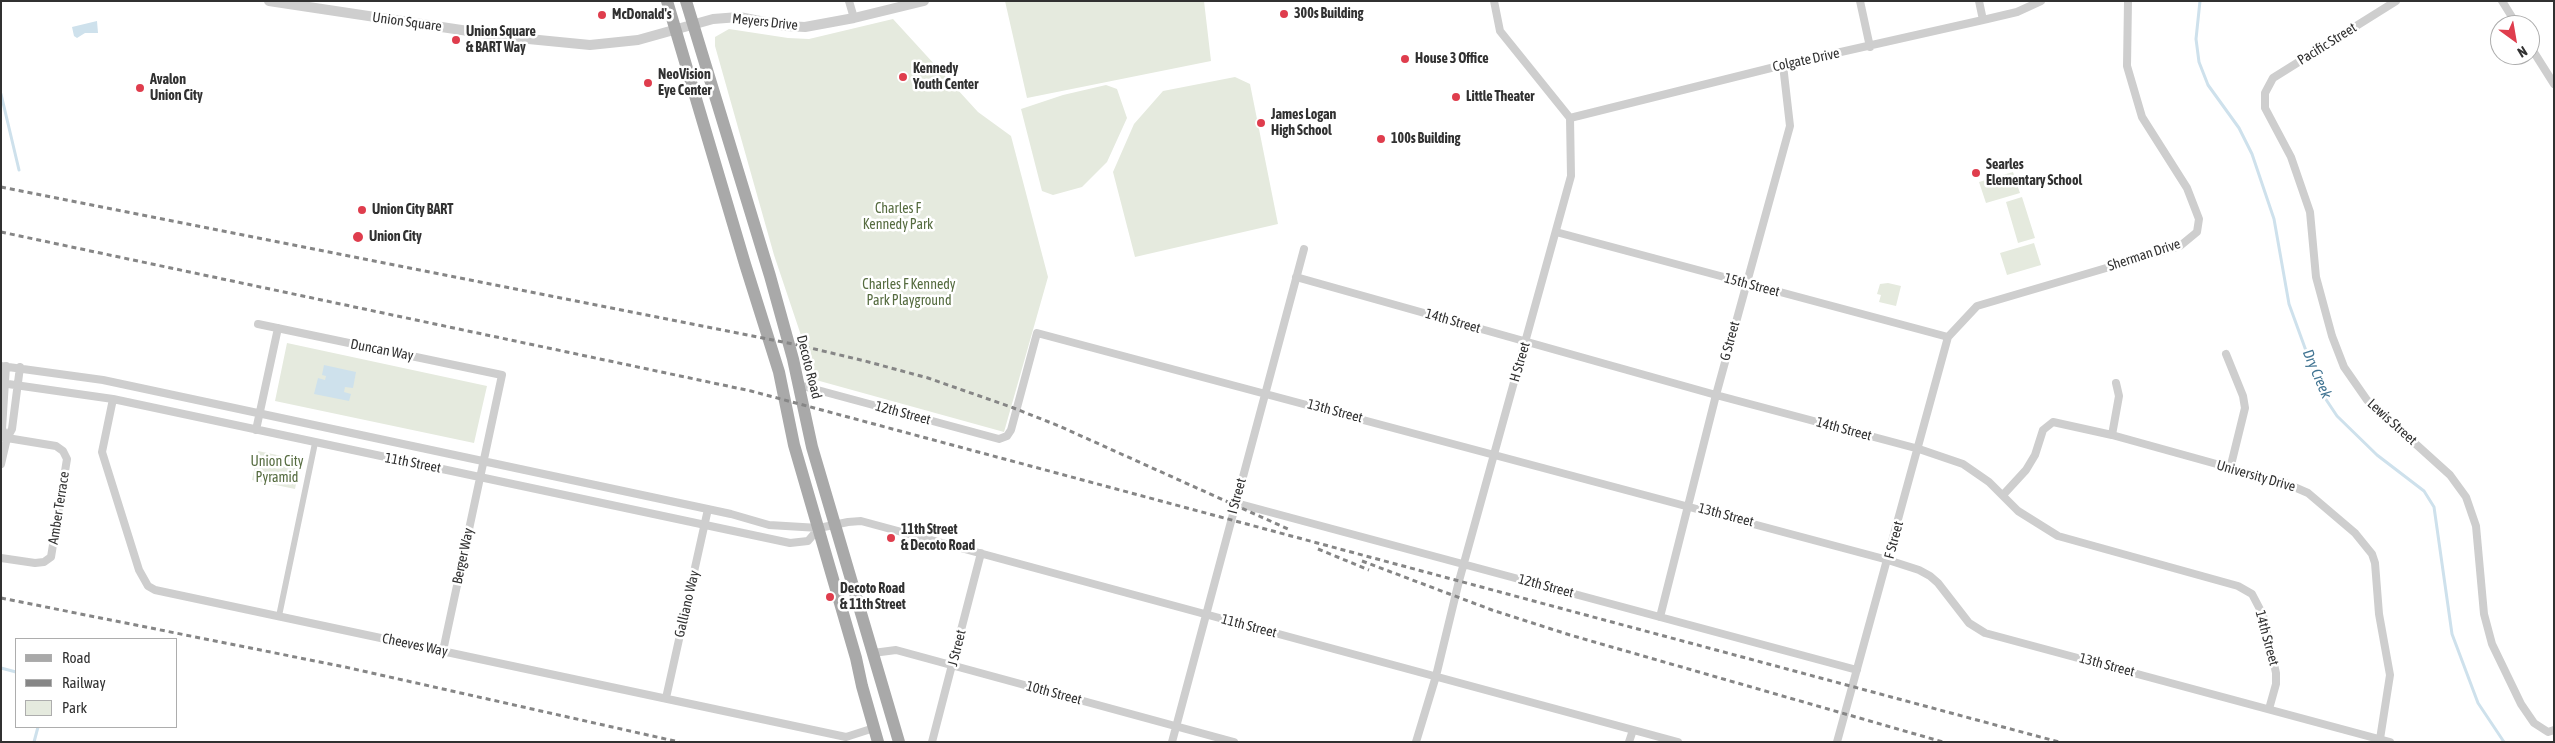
<!DOCTYPE html>
<html>
<head>
<meta charset="utf-8">
<style>
	body { margin:0 }
	#map { position:relative; width:2555px; height:743px; overflow:hidden; background:#fff; font-family:"Asap Condensed",sans-serif }
	canvas { display:block }
	.frame { position:absolute; inset:0; border:2px solid #313131; pointer-events:none }
	.legend { position:absolute; left:15px; top:638px; width:162px; height:90px; box-sizing:border-box; background:#fff; border:1px solid #adadad; margin:0; padding:6px 9px; list-style:none; font-size:15px; color:#313131 }
	.legend li { display:flex; align-items:center; gap:10px; height:25px }
	.legend b { width:25px; border:1px solid #adadad }
	.north { position:absolute; left:2490px; top:15px; width:50px; height:50px; box-sizing:border-box; background:#fff; border:1px solid #adadad; border-radius:50%; rotate:148deg; font-size:14px; font-weight:700; line-height:20px; text-align:center; color:#313131 }
	.north::after { content:''; display:block; margin:auto; width:18px; height:22px; background:#df3d4d; clip-path:polygon(50% 0,100% 100%,50% 72%,0 100%) }
</style>
</head>
<body>
<div id="map">
<canvas width="2555" height="743"></canvas>
<div class="frame"></div>
<ul class="legend">
<li><b style="height:6px;background:#a9a9a9"></b>Road</li>
<li><b style="height:6px;background:#868686"></b>Railway</li>
<li><b style="height:14px;background:#e5eade"></b>Park</li>
</ul>
<div class="north">N</div>
</div>
<script>
const ctx = document.querySelector('canvas').getContext('2d');
ctx.lineJoin = 'round';
function paint(path, color) { ctx.fillStyle = color; ctx.fill(path, 'evenodd'); }
const poly = rows => new Path2D(rows.map(r => 'M' + r).join(''));
function trace(path, color, width, dash) { ctx.strokeStyle = color; ctx.lineWidth = width; ctx.lineCap = dash ? 'butt' : 'round'; ctx.setLineDash(dash || []); ctx.stroke(path); }
function label(font, color, halo, rows, align = 'center') {
  ctx.font = font + ' "Asap Condensed",sans-serif'; ctx.lineWidth = 5; ctx.setLineDash([]); ctx.textBaseline = 'middle'; ctx.strokeStyle = halo; ctx.fillStyle = color; for (const [text, x, y, turn = 0] of rows) {
    ctx.save(); ctx.translate(x, y); ctx.rotate((+turn || 0) * Math.PI / 180); ctx.textAlign = isNaN(turn) ? turn : align; if (halo) ctx.strokeText(text, 0, 0); ctx.fillText(text, 0, 0); ctx.restore();
  }
}
const green = poly([
	[1005,1,1204,1,1211,61,1027,98],
	[893,19,978,112,1011,136,1048,277,1004,432,816,380,774,255,715,46,715,37,729,29,788,38,809,39],
	[1235,77,1250,84,1278,224,1135,257,1113,172,1134,124,1163,91],
	[1106,85,1117,89,1127,118,1107,162,1082,187,1053,195,1042,191,1021,109,1063,95],
	[2013,172,2020,193,1986,203,1979,182],
	[2022,197,2035,238,2018,243,2006,202],
	[2034,243,2041,265,2007,275,2000,253],
	[1888,283,1901,286,1896,306,1879,302,1881,295,1877,294,1880,284],
	[287,343,487,386,474,443,275,401],
	[258,451,301,460,295,489,252,480]
]);
const water = poly([
	[97,21,98,33,85,33,77,38,74,36,72,27],
	[324,365,356,372,353,388,345,387,344,392,351,394,349,401,314,394,318,378,325,380,326,376,322,375]
]);
const stream = poly([
	[2200,1,2196,39,2199,62,2208,85,2239,128,2252,154,2274,219,2289,304,2321,392,2337,416,2377,455,2424,491,2434,507,2452,634,2478,703,2504,742],
	[1,94,19,170],
	[1,668,16,672],
	[34,742,38,727]
]);
const pedestrian = poly([
	[279,616,315,443]
]);
const minor = poly([
	[849,1,854,18],
	[1860,1,1870,47],
	[1979,1,1983,20],
	[2396,1,2273,78,2265,93,2265,108,2291,157,2310,212,2316,277,2332,336,2344,367,2367,400,2450,475,2466,497,2476,526,2484,614,2492,644,2521,704,2534,723,2548,732,2554,730],
	[2502,1,2517,25],
	[2530,46,2554,84],
	[1570,118,1783,65,1983,20,2017,12,2041,1],
	[1556,232,1948,337],
	[1296,277,1716,395,1919,449,1963,464,1989,482,2018,511,2058,536,2238,586,2252,594,2263,615,2276,673,2276,684,2269,709],
	[258,324,502,375,443,651],
	[2226,354,2243,396,2245,408,2230,469],
	[1,366,103,380,731,514,769,525,819,528,848,522,861,521,1678,742],
	[6,366,2,429,7,438],
	[1,383,113,399,790,543,808,541,819,528],
	[799,385,999,439,1007,436,1011,430,1037,333,1888,560,1919,570,1930,576,1938,583,1969,623,1985,633,2390,742],
	[113,399,102,452,139,570,148,586,155,590,846,737,874,728],
	[256,430,278,328],
	[2112,435,2119,396,2116,383],
	[1,437,56,446,63,451,67,459,51,557,44,562,35,563,1,558],
	[1,464,7,438,12,429,20,367],
	[2003,495,2026,470,2035,455,2043,430,2053,422,2112,435,2285,483,2308,493,2355,533,2372,554,2375,563,2379,614,2390,675,2380,739],
	[1236,503,1857,670],
	[1660,617,1716,395,1790,126,1783,65],
	[873,653,896,650,1234,742],
	[666,698,708,509],
	[932,742,981,553],
	[1172,742,1304,249],
	[1416,742,1436,676,1459,581,1571,176,1570,118,1500,31,1494,1],
	[1629,742,1633,730],
	[1837,742,1948,337,1977,306,2164,251,2180,246,2197,232,2199,219,2187,188,2142,117,2127,66,2128,1]
]);
const tertiary = poly([
	[269,1,508,37,590,45,638,40,713,19,739,17,786,26,805,27,854,18,924,1]
]);
const primary = poly([
	[667,1,745,264,779,372,794,445,856,658,862,686,878,742],
	[686,1,770,276,793,359,812,447,899,742]
]);
const rail = poly([
	[1,187,798,345,865,361,928,378,1011,407,1059,426,1288,529],
	[1,232,751,391,2059,742],
	[1318,549,1369,570],
	[1362,561,1492,610,1570,635,1943,742],
	[1,598,345,667,679,742]
]);
const markers = [
	[1284,14,5,"#df3d4d"],
	[602,15,5,"#df3d4d"],
	[456,40,5,"#df3d4d"],
	[1405,59,5,"#df3d4d"],
	[903,77,5,"#df3d4d"],
	[648,83,5,"#df3d4d"],
	[140,88,5,"#df3d4d"],
	[1456,97,5,"#df3d4d"],
	[1261,123,5,"#df3d4d"],
	[1381,139,5,"#df3d4d"],
	[1976,173,5,"#df3d4d"],
	[362,210,5,"#df3d4d"],
	[358,237,6,"#df3d4d"],
	[891,538,5,"#df3d4d"],
	[830,597,5,"#df3d4d"]
];
const poiNames = [
	["300s Building",1294,14],
	["McDonald's",612,15],
	["Union Square",466,32],
	["& BART Way",466,48],
	["House 3 Office",1415,59],
	["Kennedy",913,69],
	["Youth Center",913,85],
	["NeoVision",658,75],
	["Eye Center",658,91],
	["Avalon",150,80],
	["Union City",150,96],
	["Little Theater",1466,97],
	["James Logan",1271,115],
	["High School",1271,131],
	["100s Building",1391,139],
	["Searles",1986,165],
	["Elementary School",1986,181],
	["Union City BART",372,210],
	["Union City",369,237],
	["11th Street",901,530],
	["& Decoto Road",901,546],
	["Decoto Road",840,589],
	["& 11th Street",840,605]
];
const streetNames = [
	["Union Square",407,22,8],
	["Meyers Drive",765,22,6],
	["Pacific Street",2327,44,-32],
	["Colgate Drive",1806,60,-12],
	["Sherman Drive",2144,255,-18],
	["15th Street",1752,285,15],
	["14th Street",1453,321,16],
	["G Street",1730,341,-75],
	["Duncan Way",382,350,11],
	["H Street",1520,362,-74],
	["Decoto Road",809,367,76],
	["13th Street",1335,411,15],
	["12th Street",903,413,15],
	["Lewis Street",2392,422,42],
	["14th Street",1844,429,15],
	["11th Street",413,463,11],
	["University Drive",2256,476,16],
	["I Street",1237,496,-75],
	["Amber Terrace",59,508,-81],
	["13th Street",1726,515,15],
	["F Street",1894,540,-75],
	["Berger Way",463,556,-78],
	["12th Street",1546,586,15],
	["Galliano Way",687,604,-77],
	["11th Street",1249,626,15],
	["14th Street",2267,638,75],
	["Cheeves Way",415,645,12],
	["J Street",957,648,-76],
	["13th Street",2107,665,15],
	["10th Street",1054,693,15]
];
const parkNames = [
	["Charles F",898,209],
	["Kennedy Park",898,225],
	["Charles F Kennedy",909,285],
	["Park Playground",909,301],
	["Union City",277,462],
	["Pyramid",277,478]
];
const waterNames = [
	["Dry Creek",2317,374,67]
];
paint(green, '#e5eade');
paint(water, '#cee1ec');
trace(stream, '#cee1ec', 3);
trace(pedestrian, '#cecece', 6);
trace(minor, '#cecece', 8);
trace(tertiary, '#cecece', 10);
trace(primary, '#a9a9a9', 12);
trace(rail, '#868686', 3, [5, 4]);
for (const [x, y, r, color] of markers) { const dot = new Path2D(); dot.arc(x, y, r, 0, 2 * Math.PI); ctx.fillStyle = color; ctx.fill(dot); trace(dot, '#fff', 2); }
label('bold 14px', '#313131', '#fff', poiNames, 'left');
label('14px', '#313131', '#fff', streetNames);
label('14px', '#566c40', '#fff', parkNames);
label('italic 15px', '#417492', '#fff', waterNames);
</script>
</body>
</html>
